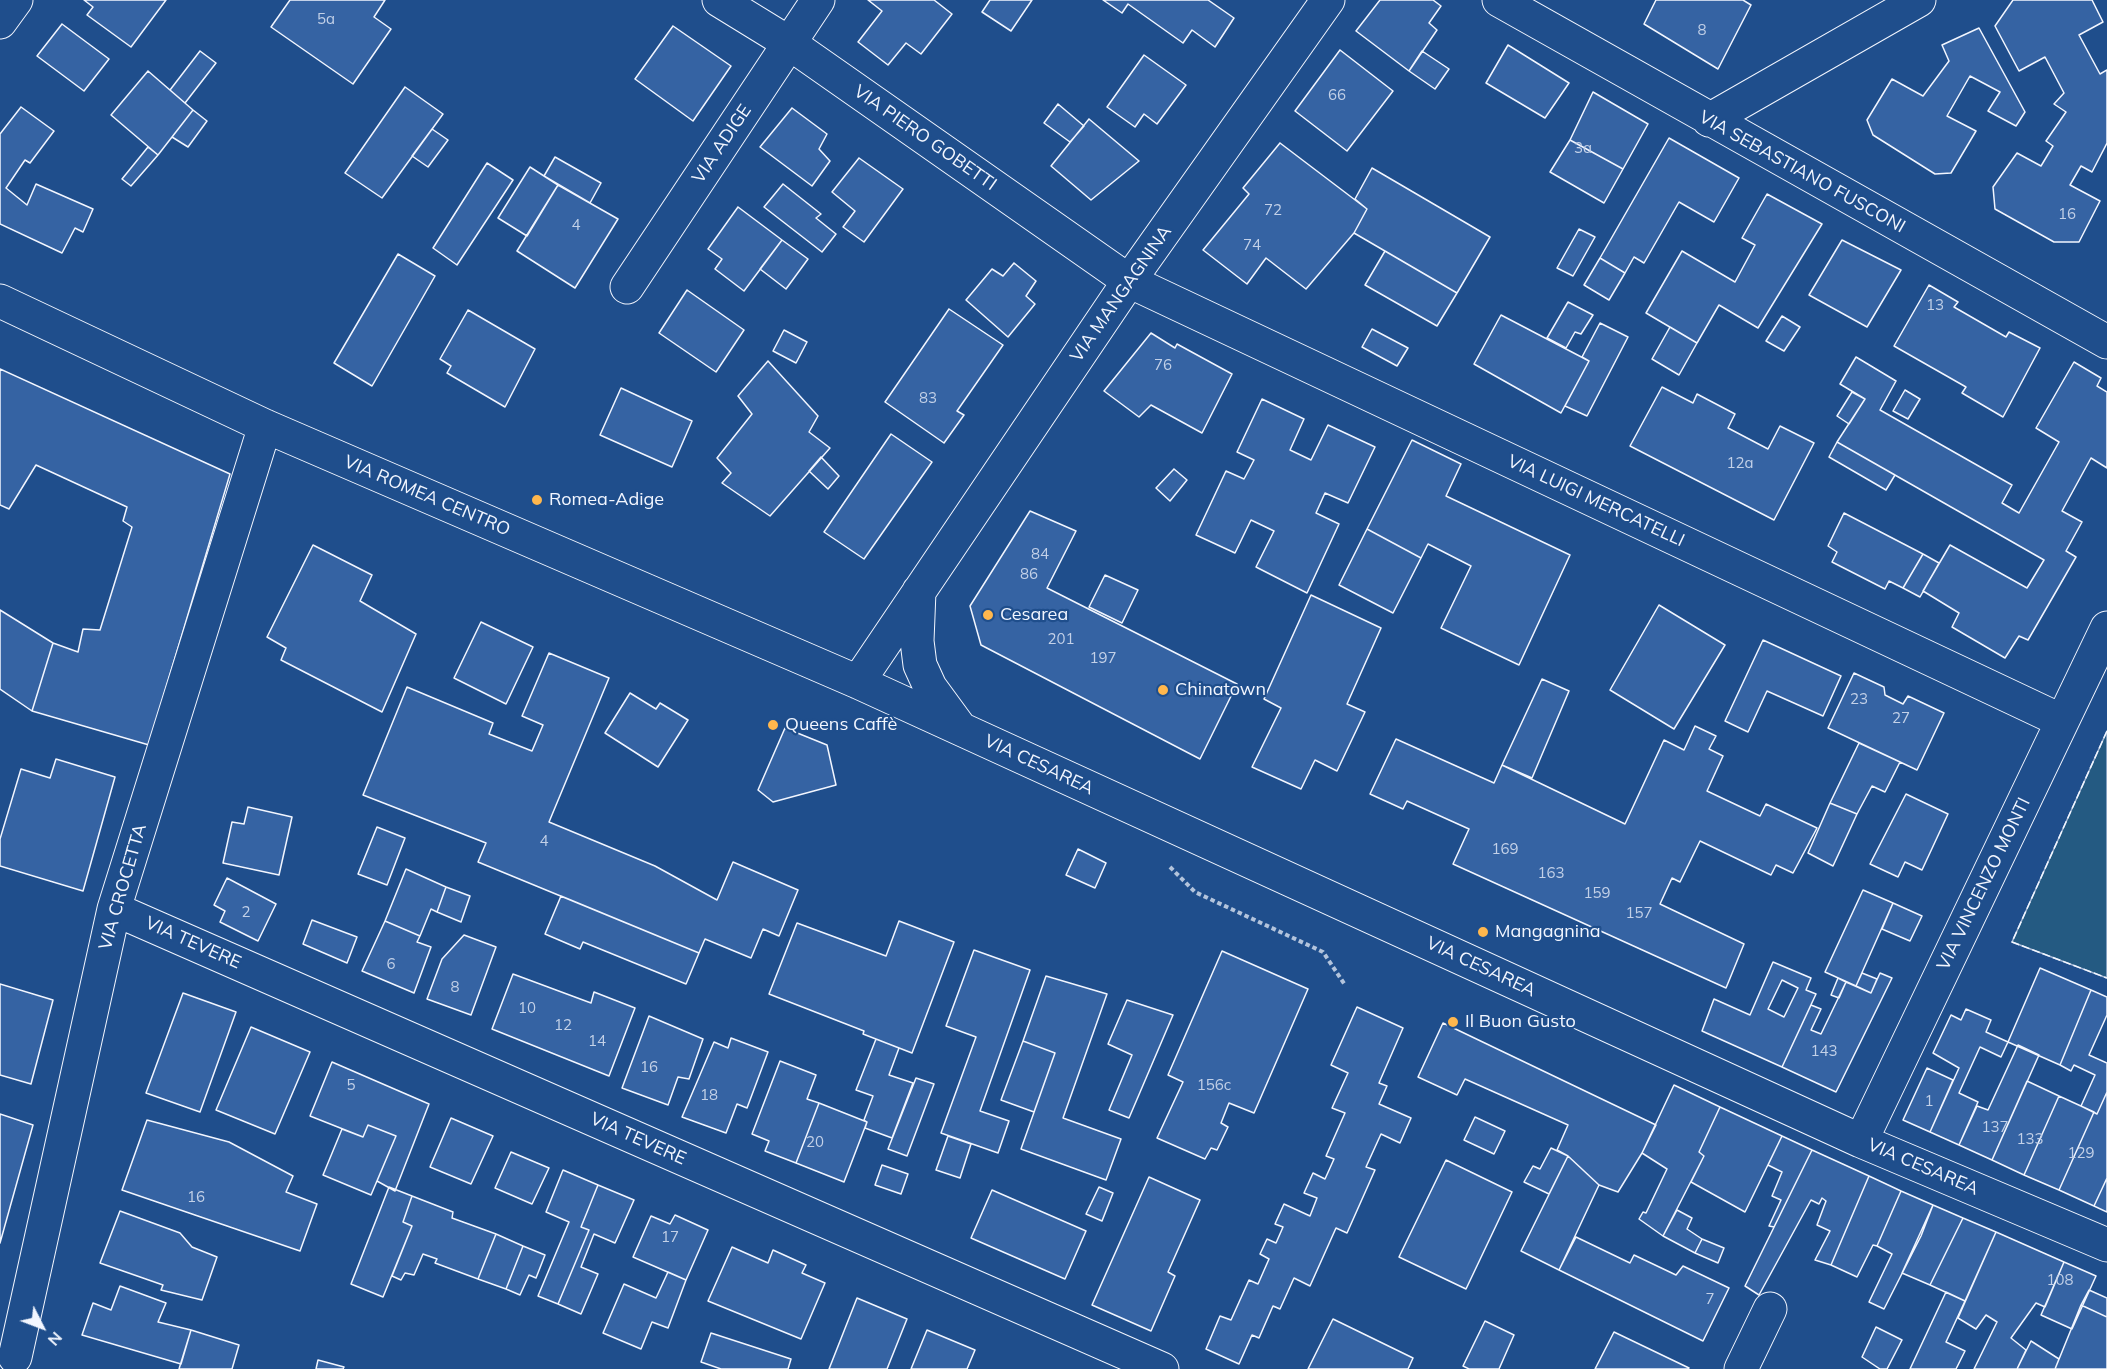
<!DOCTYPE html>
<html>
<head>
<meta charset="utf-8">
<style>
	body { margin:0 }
	#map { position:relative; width:2107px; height:1369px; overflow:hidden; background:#1f4e8c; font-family:Mulish,sans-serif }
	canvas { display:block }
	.north { position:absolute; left:12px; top:1297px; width:60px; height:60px; -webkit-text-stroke:4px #1f4e8c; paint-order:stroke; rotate:132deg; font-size:16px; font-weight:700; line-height:24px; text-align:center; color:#f2f6ff }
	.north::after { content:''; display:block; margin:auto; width:21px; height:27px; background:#f2f6ff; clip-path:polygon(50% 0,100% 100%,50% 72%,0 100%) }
</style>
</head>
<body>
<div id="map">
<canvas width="2107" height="1369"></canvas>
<div class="north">N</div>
</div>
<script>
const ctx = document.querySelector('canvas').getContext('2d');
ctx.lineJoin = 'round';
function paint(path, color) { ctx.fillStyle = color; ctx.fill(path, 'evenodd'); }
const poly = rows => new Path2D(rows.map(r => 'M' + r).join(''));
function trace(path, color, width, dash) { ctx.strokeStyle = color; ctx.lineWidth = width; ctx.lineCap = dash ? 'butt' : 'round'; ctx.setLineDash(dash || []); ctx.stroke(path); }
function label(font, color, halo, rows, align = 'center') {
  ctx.font = font + ' Mulish,sans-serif'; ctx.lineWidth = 4.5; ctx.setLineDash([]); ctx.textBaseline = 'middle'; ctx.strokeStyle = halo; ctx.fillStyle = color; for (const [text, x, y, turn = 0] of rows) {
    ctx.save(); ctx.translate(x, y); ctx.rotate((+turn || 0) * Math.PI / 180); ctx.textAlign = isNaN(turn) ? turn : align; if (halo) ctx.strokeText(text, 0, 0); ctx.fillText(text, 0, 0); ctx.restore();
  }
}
const green = poly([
	[2107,731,2107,978,2012,942,2107,731]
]);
const building = poly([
	[84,0,166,0,131,47,87,15,93,7,84,0],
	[290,0,385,0,374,17,391,29,353,84,271,27,290,0],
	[868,0,934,0,952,14,921,54,906,43,888,65,858,42,882,11,868,0],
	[990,0,1032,0,1011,31,982,12,990,0],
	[1103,0,1208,0,1234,18,1215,47,1192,30,1183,43,1128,4,1122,13,1103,0],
	[1380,0,1433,0,1441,6,1429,23,1437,30,1409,71,1356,31,1380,0],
	[1656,0,1743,0,1751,5,1718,69,1644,24,1656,0],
	[2092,0,2103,22,2079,35,2100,74,2107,70,2107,143,2092,172,2081,166,2070,185,2100,201,2079,242,2054,242,1995,209,1993,187,2017,153,2041,166,2053,146,2046,141,2066,112,2054,104,2064,93,2045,57,2019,71,1995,26,2013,0,2092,0],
	[62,24,109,59,84,91,37,56,62,24],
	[673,26,731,66,693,121,635,79,673,26],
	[1979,28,2025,112,2016,126,1988,111,2000,92,1970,76,1947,116,1976,131,1951,173,1935,174,1873,135,1867,120,1892,79,1923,96,1949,61,1942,45,1979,28],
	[1508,45,1569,83,1545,118,1486,83,1508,45],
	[1340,50,1393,91,1347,151,1295,111,1340,50],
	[200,51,216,63,185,103,170,90,200,51],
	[1422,51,1449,69,1435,89,1409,71,1422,51],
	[1144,55,1186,85,1157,124,1144,114,1135,127,1107,107,1144,55],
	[148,71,193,110,158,155,111,115,148,71],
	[405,87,443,114,382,198,345,173,405,87],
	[1593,92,1648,124,1623,169,1570,140,1593,92],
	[1058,104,1084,126,1070,142,1044,123,1058,104],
	[21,107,54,131,30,163,25,160,6,188,27,205,36,184,93,209,83,232,75,228,62,253,0,224,0,134,21,107],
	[792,108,827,134,819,149,830,161,812,186,760,147,792,108],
	[193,110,207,121,188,147,172,137,193,110],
	[1089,119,1139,161,1091,200,1051,166,1089,119],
	[432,129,448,140,428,167,412,156,432,129],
	[1669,138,1739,178,1714,222,1679,202,1644,263,1634,257,1625,273,1600,258,1669,138],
	[1570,140,1623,169,1604,203,1550,172,1570,140],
	[1280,143,1367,209,1354,233,1306,289,1266,258,1247,284,1203,250,1249,194,1243,188,1280,143],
	[148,147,158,155,131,186,122,179,148,147],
	[555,157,601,183,590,203,544,176,555,157],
	[859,158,903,189,864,242,843,227,855,211,832,192,859,158],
	[487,163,513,180,457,265,433,248,487,163],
	[530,167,558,185,527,236,498,218,530,167],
	[1372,168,1490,237,1457,293,1354,233,1367,209,1355,199,1372,168],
	[783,184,821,214,816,218,836,234,822,252,764,207,783,184],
	[558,185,618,219,575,288,517,251,558,185],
	[1767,194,1822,224,1758,328,1719,305,1697,343,1646,313,1682,251,1735,282,1755,245,1742,238,1767,194],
	[738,207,782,240,744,291,715,269,722,259,708,249,738,207],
	[1579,229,1595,237,1573,276,1557,268,1579,229],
	[782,240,808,259,786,289,760,269,782,240],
	[1842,240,1901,270,1867,327,1809,295,1842,240],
	[1385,251,1457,293,1437,326,1365,285,1385,251],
	[398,254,435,276,372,386,334,363,398,254],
	[1600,258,1625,273,1609,300,1584,285,1600,258],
	[1014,263,1036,281,1026,296,1035,304,1008,337,966,300,992,269,1003,276,1014,263],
	[1929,285,1958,302,1954,307,2006,337,2009,332,2040,348,2003,417,1962,393,1966,387,1894,346,1929,285],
	[687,290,744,330,716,372,659,333,687,290],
	[1568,302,1593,315,1581,334,1575,332,1566,348,1547,338,1568,302],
	[949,309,1003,345,957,411,964,415,944,443,885,402,949,309],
	[468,310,535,349,505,407,447,373,451,366,440,359,468,310],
	[1501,315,1589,361,1561,413,1474,364,1501,315],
	[1782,316,1800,327,1784,351,1766,341,1782,316],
	[1600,323,1628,337,1587,416,1565,406,1589,361,1582,357,1600,323],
	[1670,327,1697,343,1679,375,1652,359,1670,327],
	[1372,329,1408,348,1397,366,1362,347,1372,329],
	[784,330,807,342,796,363,773,351,784,330],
	[1151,333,1175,348,1177,344,1232,374,1202,433,1151,405,1139,417,1104,391,1151,333],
	[1856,357,1896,381,1880,410,2012,485,2002,503,2019,513,2059,442,2036,428,2074,362,2101,378,2097,386,2107,392,2107,468,2091,458,2062,511,2082,522,2066,551,2076,557,2028,640,2019,636,2005,658,1952,627,1959,613,1923,591,1950,545,2027,588,2044,560,1837,442,1865,399,1840,384,1856,357],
	[768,361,818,416,809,432,830,448,770,516,722,483,731,473,717,458,752,414,738,396,768,361],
	[0,369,230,474,149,745,32,711,53,643,78,652,83,629,100,630,132,527,123,521,127,507,36,465,9,509,0,505,0,369],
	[1662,387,1693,403,1697,394,1735,414,1728,428,1768,449,1780,426,1814,443,1774,520,1630,446,1662,387],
	[621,388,692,421,672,467,600,435,621,388],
	[1905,390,1920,399,1908,419,1893,411,1905,390],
	[1852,392,1865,399,1849,424,1837,416,1852,392],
	[1262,399,1304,419,1290,450,1311,460,1328,425,1375,447,1348,503,1325,493,1316,513,1339,524,1307,593,1256,567,1274,531,1251,520,1235,553,1196,535,1226,471,1244,479,1254,460,1237,452,1262,399],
	[891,434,932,462,864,559,824,532,891,434],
	[1412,440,1461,464,1446,496,1570,555,1519,665,1441,628,1471,566,1428,544,1421,558,1367,529,1412,440],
	[1837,442,1895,475,1886,490,1829,457,1837,442],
	[821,457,839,476,828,489,809,471,821,457],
	[1174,469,1187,480,1170,501,1156,488,1174,469],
	[1030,511,1076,531,1047,588,1237,684,1200,759,981,645,970,606,1030,511],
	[1844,513,1923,554,1903,588,1889,581,1885,589,1832,562,1837,552,1828,546,1844,513],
	[1367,529,1421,558,1393,613,1339,585,1367,529],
	[313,545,372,575,360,601,416,634,382,712,281,660,286,648,267,637,313,545],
	[1923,554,1939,563,1920,597,1903,588,1923,554],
	[1105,575,1138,590,1122,623,1089,607,1105,575],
	[1311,595,1381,628,1347,704,1365,712,1337,771,1315,760,1301,789,1252,767,1281,708,1264,699,1311,595],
	[1659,605,1725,645,1674,729,1610,690,1659,605],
	[0,610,53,643,32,711,0,689,0,610],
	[481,622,533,647,506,704,454,678,481,622],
	[1763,640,1841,676,1823,716,1767,691,1748,732,1725,721,1763,640],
	[549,653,609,678,549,822,655,866,717,900,733,862,798,890,779,936,763,929,751,958,705,939,699,953,478,862,486,843,363,795,407,687,493,723,489,734,532,751,543,725,522,716,549,653],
	[1854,673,1884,687,1885,695,1903,704,1908,696,1944,713,1917,770,1828,728,1854,673],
	[1542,679,1569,691,1532,778,1502,765,1542,679],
	[630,693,656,709,660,703,688,720,658,767,605,733,630,693],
	[1695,726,1716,736,1709,749,1723,756,1707,791,1760,816,1766,804,1817,828,1793,873,1776,865,1771,875,1700,841,1680,882,1672,878,1660,904,1744,944,1726,988,1453,864,1469,829,1407,801,1403,809,1370,794,1396,739,1494,783,1502,765,1625,824,1664,740,1684,750,1695,726],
	[785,728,827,745,836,785,773,802,758,790,785,728],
	[1859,743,1900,762,1885,792,1872,786,1857,814,1830,803,1859,743],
	[56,759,115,777,83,891,0,866,0,839,21,769,50,778,56,759],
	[1906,794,1948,814,1922,870,1905,862,1898,877,1870,864,1906,794],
	[1830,803,1857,814,1833,866,1808,853,1830,803],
	[248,807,292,817,279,875,223,863,232,822,244,824,248,807],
	[377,827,405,838,387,885,358,874,377,827],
	[1078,849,1106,863,1095,888,1066,875,1078,849],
	[406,869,446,887,437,912,431,909,420,936,385,921,406,869],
	[227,878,276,904,258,941,220,922,225,911,214,905,227,878],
	[446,887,470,896,461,922,437,912,446,887],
	[1863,890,1893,903,1856,986,1825,972,1863,890],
	[561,896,699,953,686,984,583,942,580,949,545,934,561,896],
	[1893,903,1922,916,1910,941,1882,929,1893,903],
	[312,920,357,937,347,963,303,944,312,920],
	[385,921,420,936,417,942,431,947,414,993,362,971,385,921],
	[899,921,954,942,912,1053,863,1034,864,1031,769,994,797,923,886,956,899,921],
	[464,935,496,947,471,1015,427,999,442,959,464,935],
	[974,950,1030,970,980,1111,1009,1121,998,1153,941,1133,976,1037,946,1026,974,950],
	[1222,951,1308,989,1254,1113,1229,1103,1221,1123,1228,1127,1217,1150,1211,1148,1205,1159,1157,1138,1183,1082,1168,1075,1222,951],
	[1773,962,1811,978,1806,990,1816,994,1782,1067,1702,1031,1714,999,1750,1015,1773,962],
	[1782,980,1798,988,1784,1017,1768,1009,1782,980],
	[2040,968,2091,990,2060,1065,2008,1042,2040,968],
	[1862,973,1877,979,1871,993,1856,986,1862,973],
	[1880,973,1892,978,1836,1092,1782,1067,1811,1005,1821,1009,1811,1030,1821,1034,1846,982,1871,993,1880,973],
	[513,974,591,1003,594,992,635,1008,609,1076,492,1029,513,974],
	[1046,976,1107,994,1063,1118,1121,1139,1106,1180,1021,1149,1055,1053,1023,1041,1046,976],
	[1838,978,1846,982,1839,998,1831,995,1838,978],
	[0,984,53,1000,31,1084,0,1075,0,984],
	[2091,990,2107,997,2107,1015,2089,1055,2107,1063,2107,1092,2097,1114,2081,1106,2095,1075,2074,1065,2071,1071,2060,1065,2091,990],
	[183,993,236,1012,200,1112,146,1093,183,993],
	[1127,1000,1173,1015,1129,1118,1109,1110,1132,1055,1108,1044,1127,1000],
	[1357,1007,1403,1028,1379,1083,1387,1086,1379,1104,1411,1118,1400,1143,1381,1134,1366,1167,1375,1170,1347,1233,1336,1228,1310,1286,1294,1278,1280,1309,1273,1306,1259,1338,1252,1335,1239,1364,1206,1349,1220,1316,1231,1320,1249,1280,1258,1284,1269,1259,1260,1254,1267,1239,1276,1243,1283,1227,1275,1224,1284,1204,1310,1216,1317,1198,1304,1193,1313,1173,1325,1179,1334,1159,1326,1156,1345,1113,1332,1108,1348,1073,1331,1065,1357,1007],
	[1966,1009,1991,1020,1986,1032,2008,1042,2001,1057,1980,1047,1959,1093,1978,1102,1959,1145,1930,1132,1959,1068,1933,1053,1951,1015,1961,1020,1966,1009],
	[649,1016,703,1039,689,1079,678,1077,668,1105,622,1088,649,1016],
	[1443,1023,1656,1125,1642,1153,1618,1192,1599,1185,1568,1156,1557,1150,1568,1125,1465,1079,1457,1095,1418,1077,1443,1023],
	[251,1027,310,1052,275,1134,216,1110,251,1027],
	[731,1038,768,1052,747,1108,737,1104,726,1133,682,1117,714,1042,728,1048,731,1038],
	[876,1039,899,1048,889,1075,913,1083,892,1138,865,1128,867,1122,864,1120,873,1096,856,1090,876,1039],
	[1023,1041,1055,1053,1034,1112,1001,1100,1023,1041],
	[2018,1045,2039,1055,1992,1160,1959,1145,1977,1106,1988,1110,2018,1045],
	[780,1061,816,1075,807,1099,819,1103,796,1163,765,1151,769,1141,752,1134,780,1061],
	[332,1062,429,1104,395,1191,377,1181,396,1136,368,1125,363,1137,310,1116,332,1062],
	[1927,1068,1953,1080,1930,1132,1903,1120,1927,1068],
	[916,1078,934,1084,907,1156,888,1149,916,1078],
	[2027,1081,2059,1096,2024,1175,1992,1160,2027,1081],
	[1674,1085,1720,1107,1699,1152,1704,1156,1663,1236,1639,1219,1643,1212,1646,1213,1667,1169,1642,1153,1674,1085],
	[2107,1092,2107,1178,2094,1206,2059,1190,2094,1112,2097,1114,2107,1092],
	[2059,1096,2094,1112,2059,1190,2024,1175,2059,1096],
	[819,1103,867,1122,844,1182,796,1163,819,1103],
	[1720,1107,1782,1136,1745,1212,1691,1182,1704,1156,1699,1152,1720,1107],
	[0,1114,33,1125,0,1243,0,1114],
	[1475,1117,1505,1131,1494,1154,1464,1140,1475,1117],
	[451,1118,493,1136,471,1184,430,1167,451,1118],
	[147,1120,229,1142,293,1176,286,1192,317,1204,300,1251,122,1190,147,1120],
	[368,1125,396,1136,371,1195,323,1175,342,1129,363,1137,368,1125],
	[948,1136,971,1144,960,1178,936,1170,948,1136],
	[1782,1136,1812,1150,1774,1227,1769,1226,1781,1200,1772,1196,1782,1172,1768,1165,1782,1136],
	[1551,1148,1568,1156,1549,1194,1524,1182,1533,1166,1540,1169,1551,1148],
	[1812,1150,1869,1176,1831,1265,1815,1260,1830,1231,1817,1225,1826,1201,1822,1198,1819,1204,1811,1200,1759,1295,1745,1286,1812,1150],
	[511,1152,549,1168,532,1204,495,1188,511,1152],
	[1568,1156,1599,1185,1559,1270,1521,1251,1568,1156],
	[1446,1160,1512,1192,1466,1289,1399,1257,1446,1160],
	[882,1165,908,1174,901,1194,875,1185,882,1165],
	[563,1170,598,1185,581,1227,589,1230,558,1304,538,1296,569,1222,546,1212,563,1170],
	[1869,1176,1901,1191,1877,1246,1873,1245,1857,1277,1831,1265,1869,1176],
	[1149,1177,1200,1200,1168,1272,1175,1276,1151,1331,1092,1305,1149,1177],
	[2107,1178,2107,1212,2094,1206,2107,1178],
	[598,1185,634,1200,615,1243,594,1234,581,1267,598,1274,581,1314,558,1304,589,1230,581,1227,598,1185],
	[389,1187,412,1196,403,1222,412,1226,383,1297,351,1284,389,1187],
	[1099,1187,1113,1193,1102,1221,1086,1214,1099,1187],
	[992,1190,1086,1231,1065,1279,971,1238,992,1190],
	[1901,1191,1933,1205,1921,1236,1884,1309,1869,1302,1892,1254,1877,1246,1901,1191],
	[412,1196,453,1212,452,1218,496,1234,478,1279,435,1263,437,1259,423,1254,414,1275,405,1273,401,1280,392,1276,412,1226,403,1222,412,1196],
	[1933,1205,1963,1218,1930,1285,1902,1273,1933,1205],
	[1677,1210,1692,1218,1687,1229,1702,1239,1695,1253,1663,1236,1677,1210],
	[120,1211,180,1233,192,1247,217,1257,202,1300,161,1290,163,1285,100,1263,120,1211],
	[675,1215,708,1230,686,1280,633,1257,651,1216,670,1224,675,1215],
	[1963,1218,1996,1232,1965,1301,1930,1285,1963,1218],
	[1996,1232,2064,1262,2045,1307,2036,1303,2011,1338,2026,1350,2017,1369,1974,1369,1997,1322,1986,1315,1976,1329,1958,1318,1996,1232],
	[496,1234,523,1246,506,1289,478,1279,496,1234],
	[1576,1237,1630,1263,1634,1255,1676,1275,1683,1266,1729,1288,1703,1341,1559,1270,1576,1237],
	[1702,1239,1724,1248,1718,1263,1695,1253,1702,1239],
	[523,1246,545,1255,536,1278,529,1275,520,1295,506,1289,523,1246],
	[732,1247,768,1263,773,1250,806,1265,802,1273,825,1283,801,1339,708,1301,732,1247],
	[2064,1262,2096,1276,2072,1329,2041,1315,2064,1262],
	[668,1272,686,1280,668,1328,652,1322,641,1349,603,1333,624,1284,656,1298,668,1272],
	[120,1286,166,1303,158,1322,191,1330,181,1364,82,1335,93,1303,111,1310,120,1286],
	[2089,1290,2107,1298,2107,1317,2081,1305,2089,1290],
	[1946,1292,1965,1301,1946,1342,1965,1351,1956,1369,1910,1369,1946,1292],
	[857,1298,907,1319,887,1369,829,1369,857,1298],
	[2081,1305,2107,1317,2107,1369,2055,1369,2081,1305],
	[1333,1319,1413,1358,1408,1369,1308,1369,1333,1319],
	[1485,1321,1514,1335,1499,1369,1469,1369,1463,1366,1485,1321],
	[1876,1327,1902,1340,1887,1369,1880,1369,1862,1357,1876,1327],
	[191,1330,239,1345,232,1369,179,1369,191,1330],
	[927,1330,975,1350,967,1369,911,1369,927,1330],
	[1614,1332,1689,1368,1688,1369,1595,1369,1614,1332],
	[711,1333,791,1359,788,1369,721,1369,701,1362,711,1333],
	[2031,1341,2059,1359,2055,1369,2017,1369,2031,1341],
	[318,1360,344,1367,343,1369,316,1369,318,1360]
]);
const path = poly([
	[1170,867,1195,892,1323,952,1345,985]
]);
const minor = poly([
	[719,0,789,43,1129,281,2062,721],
	[1499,0,2107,342],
	[0,22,16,0],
	[1709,120,1919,0],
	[627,287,818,0],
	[0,301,265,426,858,682,1861,1141,2107,1245],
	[919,591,917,641,920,665,930,687,960,728],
	[858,682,1129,281,1328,0],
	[114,909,1162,1369],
	[1861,1141,2107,628],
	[15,1357,114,909,265,426],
	[1741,1369,1770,1309]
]);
const fence = poly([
	[2107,731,2012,942,2107,978]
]);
const markers = [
	[537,500,6,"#ffb74d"],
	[988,615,6,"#ffb74d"],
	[1163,690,6,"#ffb74d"],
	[773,725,6,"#ffb74d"],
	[1483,932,6,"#ffb74d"],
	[1453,1022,6,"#ffb74d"]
];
const numberNames = [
	["5a",326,19],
	["8",1702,30],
	["66",1337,95],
	["3a",1583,148],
	["72",1273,210],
	["16",2067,214],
	["4",576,225],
	["74",1252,245],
	["13",1935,305],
	["76",1163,365],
	["83",928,398],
	["12a",1740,463],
	["84",1040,554],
	["86",1029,574],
	["201",1061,639],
	["197",1103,658],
	["23",1859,699],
	["27",1901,718],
	["4",544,841],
	["169",1505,849],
	["163",1551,873],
	["159",1597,893],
	["2",246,912],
	["157",1639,913],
	["6",391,964],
	["8",455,987],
	["10",527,1008],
	["12",563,1025],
	["14",597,1041],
	["143",1824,1051],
	["16",649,1067],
	["5",351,1085],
	["156c",1214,1085],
	["18",709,1095],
	["1",1929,1101],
	["137",1995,1127],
	["133",2030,1139],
	["20",815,1142],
	["129",2081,1153],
	["16",196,1197],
	["17",670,1237],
	["108",2060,1280],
	["7",1710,1299]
];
const streetNames = [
	["VIA PIERO GOBETTI",925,138,35],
	["VIA ADIGE",722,144,-56],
	["VIA SEBASTIANO FUSCONI",1802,172,29],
	["VIA MANGAGNINA",1121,294,-55],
	["VIA ROMEA CENTRO",427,496,23],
	["VIA LUIGI MERCATELLI",1596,501,25],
	["VIA CESAREA",1039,765,25],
	["VIA VINCENZO MONTI",1984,884,-64],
	["VIA CROCETTA",123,887,-74],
	["VIA TEVERE",193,943,24],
	["VIA CESAREA",1481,967,25],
	["VIA TEVERE",638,1139,24],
	["VIA CESAREA",1923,1167,23]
];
const poiNames = [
	["Romea-Adige",549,500],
	["Cesarea",1000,615],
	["Chinatown",1175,690],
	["Queens Caffè",785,725],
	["Mangagnina",1495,932],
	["Il Buon Gusto",1465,1022]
];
paint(green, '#245a82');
trace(green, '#a8bbd7', 1.5);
paint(building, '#3563a3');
trace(building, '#f2f6ff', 1.5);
trace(minor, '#f2f6ff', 35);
trace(path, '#b3c4dc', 4, [4.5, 3]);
trace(minor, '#1f4e8c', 33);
trace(fence, '#f2f6ff', 1.5, [8, 3]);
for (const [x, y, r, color] of markers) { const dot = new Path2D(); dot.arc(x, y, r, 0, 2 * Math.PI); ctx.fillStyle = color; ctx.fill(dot); trace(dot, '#1f4e8c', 2); }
label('15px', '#c3d1e8', null, numberNames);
label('18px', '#f2f6ff', '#1f4e8c', streetNames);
label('18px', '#f2f6ff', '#1f4e8c', poiNames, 'left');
</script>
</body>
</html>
